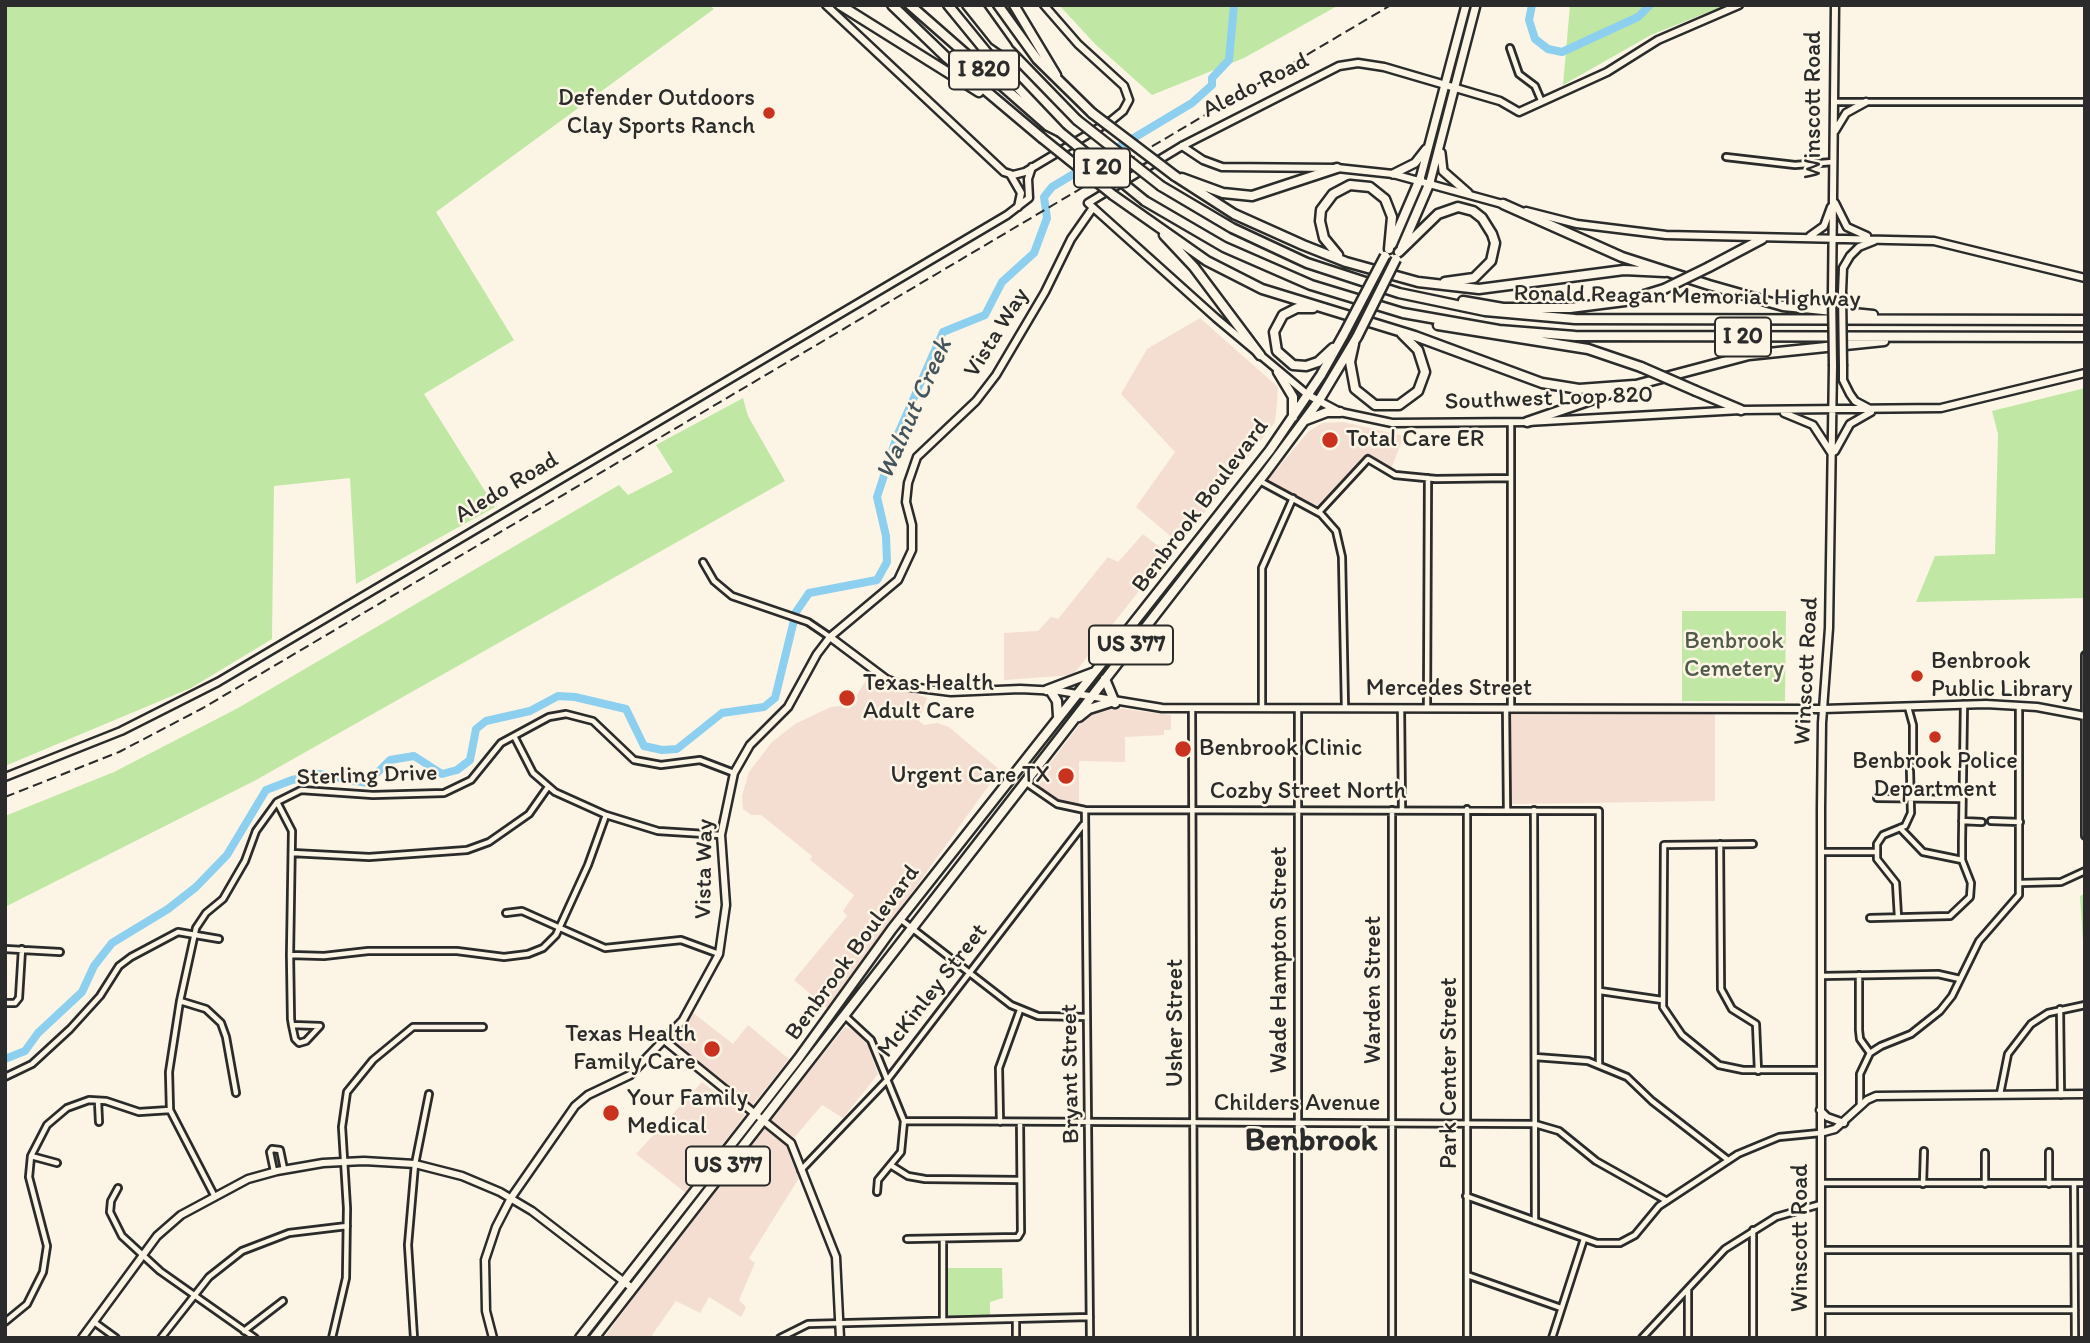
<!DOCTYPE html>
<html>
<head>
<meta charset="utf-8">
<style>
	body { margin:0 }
	#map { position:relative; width:2090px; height:1343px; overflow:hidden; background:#fcf5e5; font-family:Itim,sans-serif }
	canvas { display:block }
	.frame { position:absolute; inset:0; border:7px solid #2b2b2b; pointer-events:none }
</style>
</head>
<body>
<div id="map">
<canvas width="2090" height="1343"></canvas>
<div class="frame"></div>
</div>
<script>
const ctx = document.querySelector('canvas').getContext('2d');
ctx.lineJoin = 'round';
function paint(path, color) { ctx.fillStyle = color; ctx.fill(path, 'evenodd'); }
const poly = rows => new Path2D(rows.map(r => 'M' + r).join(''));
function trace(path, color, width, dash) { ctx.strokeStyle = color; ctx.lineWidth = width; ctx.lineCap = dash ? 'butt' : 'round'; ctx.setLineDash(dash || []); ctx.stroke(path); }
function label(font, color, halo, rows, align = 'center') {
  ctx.font = font + ' Itim,sans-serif'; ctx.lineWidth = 5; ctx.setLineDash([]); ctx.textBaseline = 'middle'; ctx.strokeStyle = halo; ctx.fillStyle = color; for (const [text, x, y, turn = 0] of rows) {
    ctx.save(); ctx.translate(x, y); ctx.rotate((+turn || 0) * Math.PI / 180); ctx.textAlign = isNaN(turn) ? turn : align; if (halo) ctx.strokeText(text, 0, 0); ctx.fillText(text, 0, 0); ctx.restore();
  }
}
const built = poly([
	[1200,318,1278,387,1277,404,1275,422,1180,544,1136,507,1175,452,1121,394,1147,349],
	[1343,422,1404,436,1391,469,1367,457,1319,506,1266,482,1308,432,1322,423],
	[1143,534,1168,554,1073,675,1004,680,1004,633,1038,631,1051,617,1058,619,1108,557,1118,562],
	[869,676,927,698,919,721,924,725,937,723,949,727,1000,770,828,1009,794,980,847,916,843,911,854,895,810,860,812,856,761,815,751,815,743,809,742,796,749,772,772,742,795,724,831,707,850,705],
	[1109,707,1171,715,1171,730,1164,730,1164,735,1125,737,1125,762,1079,761,1079,806,1062,803,1035,783,1089,712],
	[1510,714,1715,714,1715,801,1510,804],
	[692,1012,733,1044,748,1025,789,1059,751,1107,720,1084,674,1041],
	[845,1027,856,1031,869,1048,878,1074,843,1118,822,1105,788,1145,799,1178,749,1258,755,1263,739,1300,746,1307,741,1317,709,1297,700,1313,676,1301,652,1335,655,1338,604,1338,701,1205],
	[702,1082,745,1115,686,1193,636,1154]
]);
const green = poly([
	[5,5,709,5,714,9,436,212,514,340,424,394,495,507,356,584,350,478,274,486,272,639,191,688,5,766],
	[1059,5,1339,5,1244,58,1152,95,1095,44],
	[1570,5,1726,5,1651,35,1563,85],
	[2085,388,2085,598,1916,602,1935,556,1995,554,1998,434,1992,411],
	[743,398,748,416,785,481,256,780,5,907,5,816,114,772,238,708,619,485,628,495,673,472,656,445],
	[1682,611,1786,611,1785,701,1682,701],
	[2085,893,2085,973,2080,896],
	[945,1268,1002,1268,1003,1298,990,1302,990,1318,944,1319]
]);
const river = poly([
	[1532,5,1529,20,1535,39,1548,49,1562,52,1638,17,1650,5],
	[5,1059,25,1051,38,1033,82,992,94,966,112,943,168,909,196,887,227,855,266,790,292,780,319,774,367,783,390,760,414,756,442,774,457,770,470,760,476,729,486,721,530,711,558,696,575,697,626,709,644,746,662,750,677,749,722,713,764,707,775,698,796,612,809,593,877,580,887,562,886,536,877,497,897,436,943,332,985,315,1002,282,1034,253,1047,218,1044,197,1052,187,1192,103,1212,85,1212,78,1229,60,1234,5]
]);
const street = poly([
	[1510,48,1519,74,1535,86,1541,100],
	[1834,102,2085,102],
	[1726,157,1795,165,1833,162],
	[1511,422,1511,708],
	[1258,480,1321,514,1336,531,1342,557,1345,708],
	[1319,512,1368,459,1395,475,1436,479,1511,478],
	[703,562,714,581,732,596,808,622,830,637],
	[2085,655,2085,836],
	[1427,707,1428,478],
	[1908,707,1913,725,1913,760],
	[1262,708,1262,568,1293,498],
	[1298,708,1298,1338],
	[1401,708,1402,810],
	[1192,709,1194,1338],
	[1506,709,1507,809],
	[514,736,533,773,555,792,606,815,658,831,721,835],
	[1025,782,1057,804,1085,810,1599,811,1599,1064],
	[1877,798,1962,799],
	[277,802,292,831,290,955,291,1019,292,1025,295,1039,299,1043,306,1041,320,1026,292,1025],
	[1467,809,1467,1338],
	[1085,810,1090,1338],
	[1392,810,1392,1338],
	[1534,810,1535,1221],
	[1962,821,1982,822],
	[1991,821,2020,822],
	[1900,828,1923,852,1962,860],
	[1720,844,1721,989,1732,1009,1756,1024,1758,1071],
	[1753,844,1664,845,1663,1007,1682,1035,1719,1065,1743,1070,1820,1070],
	[1822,852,1877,852],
	[292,853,369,857,467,850,489,842,529,814,548,787],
	[2021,883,2061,882,2085,871],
	[506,913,522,911,605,948,681,940,719,954],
	[1898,917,1896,883,1877,859,1877,844,1883,835,1905,826,1911,813,1910,771],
	[1870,918,1950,916,1970,897,1971,883,1962,860,1962,841,1964,704],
	[900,919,1011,1005,1038,1016,1087,1017],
	[5,949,60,952],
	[290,955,324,956,368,951,457,951,504,957,528,954,543,948,556,935,588,865,606,815],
	[1859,975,1859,1030,1860,1039,1870,1053],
	[1821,976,1938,974,1960,979],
	[1600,991,1662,1000],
	[180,1001,206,1009,221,1023,226,1037,236,1093],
	[5,1003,15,1003,19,998,22,949],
	[2060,1009,2061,1095],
	[844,1015,871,1040,904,1121,901,1152,878,1180,877,1192],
	[1535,1057,1588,1061,1627,1077,1652,1101,1728,1160],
	[5,1077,32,1064,70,1029,100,996,119,966,131,957,178,932,219,939],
	[2000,1094,2008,1054,2031,1024,2048,1013,2085,1005],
	[98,1101,99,1122],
	[1860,1105,1860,1074,1870,1053,1881,1046,1911,1034,1940,1011,1952,996,1979,941,2019,895,2019,706],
	[904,1121,1535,1124,1559,1131,1596,1161,1667,1201],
	[1000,1122,999,1068,1020,1010],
	[2049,1152,2049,1184],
	[31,1156,57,1163],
	[892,1166,908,1176,925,1179,1019,1180],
	[801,1170,888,1079,1083,825],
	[274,1171,270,1152,272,1149,280,1150,284,1169],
	[1821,1183,2085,1183],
	[2074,1183,2075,1338],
	[1923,1184,1924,1151],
	[1985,1184,1985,1153],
	[118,1188,111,1201,110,1212,122,1236,160,1271,255,1338],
	[214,1195,170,1110,169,1072,180,1001,196,928,206,913,223,899,245,861,256,831,277,802,301,790,373,795,444,793,471,780,501,743,549,717,566,714,593,721,634,760,661,765,700,760,734,773],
	[1466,1196,1597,1243,1620,1243,1635,1235,1659,1206,1738,1154,1779,1137,1820,1133],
	[907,1239,1018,1237,1021,1232,1020,1122],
	[1821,1250,2085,1250],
	[1467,1275,1561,1308],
	[1688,1290,1688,1338],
	[1821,1310,2075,1310],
	[1016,1319,1016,1338],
	[943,1320,943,1239],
	[5,1322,27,1304,43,1272,47,1246,29,1177,31,1156,47,1125,67,1108,89,1100,106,1101,139,1112,170,1110],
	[94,1322,116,1338],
	[244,1331,283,1301],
	[161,1338,209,1277,242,1251,289,1233,347,1226],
	[332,1338,346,1278,347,1208,342,1127,347,1092,373,1060,413,1027,483,1027],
	[414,1338,408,1245,415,1164,429,1094],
	[780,1338,808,1324,1090,1317],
	[1552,1338,1584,1239],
	[1642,1338,1725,1249,1776,1217,1821,1204],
	[1753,1338,1753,1230]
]);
const secondary = poly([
	[826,5,1004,172,1013,175,1025,172,1112,120,1123,111,1129,100,1124,86,1078,44,1044,5],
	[1739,5,1658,40,1607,72,1519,112,1500,101,1384,67,1358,63,1339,66,1182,146,1088,203,1216,318,1308,395,1340,412,1392,423,1527,422,1741,410,1941,408,2085,373],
	[1835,131,1846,113,1866,102],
	[1182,146,1203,160,1222,167,1337,168,1393,174,1506,205],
	[1010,174,1021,193,1018,207],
	[1835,203,1847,227,1867,236],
	[1526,211,1577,224,1666,235,1934,241,2085,278],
	[1810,236,1824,226,1831,207],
	[1842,292,1843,268,1850,256,1859,247,1874,241],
	[1832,293,1835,5],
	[1843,366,1843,380,1850,394,1855,401,1872,410],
	[1784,413,1813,425,1832,454],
	[1835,451,1850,424,1871,412],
	[830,637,886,679,903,686,951,692,1020,689,1059,691,1162,708,1823,709,1986,704,2037,707,2085,716],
	[5,777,121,731,218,682,1007,215,1029,198,1028,179,1032,167],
	[664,1040,791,1143,836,1257,840,1338],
	[1820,1110,1827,1117,1844,1123],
	[1820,1133,1835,1129,1867,1100,1876,1096,2085,1094],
	[82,1338,157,1236,181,1215,248,1179,277,1171,323,1163,364,1161,415,1164,462,1176,500,1192,532,1211,632,1288],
	[493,1338,486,1311,485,1260,496,1227,511,1198,575,1106,588,1095,630,1075,683,1020,719,954,726,905,721,835,734,773,750,745,788,707,817,654,830,637,898,580,912,550,912,525,906,502,908,483,917,457,976,401,996,375,1045,292,1071,239,1092,209],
	[1821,1338,1821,808,1822,723,1829,628,1833,366]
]);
const primary = poly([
	[1441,153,1443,171,1468,193],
	[1393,174,1415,163,1426,149],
	[1420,179,1466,5],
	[1430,182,1476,5]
]);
const highway = poly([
	[840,5,979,92],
	[892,5,947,58,1042,138],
	[910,5,1048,126,1060,132],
	[948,5,1002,71,1059,131],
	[967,5,995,40,1008,49,1077,120],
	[977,5,1007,47],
	[998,5,1037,59,1092,113],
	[1014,5,1056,75],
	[1175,176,1234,214,1303,245,1346,262,1418,282,1479,289,1624,270,1665,272],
	[1182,178,1223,193,1252,196,1337,168],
	[1161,186,1232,228,1307,263,1399,293,1485,311,1575,319,2085,320],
	[1113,195,1207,261,1262,289,1415,336,1542,383,1579,389,1634,385],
	[1145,201,1224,247,1311,285,1403,313,1499,330,1575,336,2085,337],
	[1503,204,1622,257,1709,285,1783,306,1873,315],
	[1164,235,1194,267,1260,355],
	[1392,244,1420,179],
	[1402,247,1430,182],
	[1399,252,1438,214,1458,207,1473,211,1482,218,1492,234,1495,243,1491,261,1474,278,1445,282],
	[1338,255,1324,238,1320,221,1321,210,1333,194,1350,185,1370,187,1385,199,1392,217,1389,249],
	[1709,267,1762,239],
	[1463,301,1503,308,1570,308,1625,301,1664,289],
	[1313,308,1297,308,1283,315,1274,332,1277,351,1293,365,1306,366,1318,362,1333,348],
	[1438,325,1588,349,1641,367],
	[1354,344,1350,362,1355,389,1375,405,1399,405,1418,391,1425,372,1418,350,1402,334],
	[1278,372,1293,397,1293,417],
	[1632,386,1749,355,1884,341],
	[1696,391,1741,410],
	[1306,420,1327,412,1340,412],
	[1527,422,1620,390],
	[1105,679,1115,703],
	[1047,690,1092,673],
	[1050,690,1057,701,1058,716],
	[1079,717,1089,709,1111,702],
	[580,1338,798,1059,892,929,1270,450,1321,375,1344,334],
	[594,1338,1266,472,1318,402,1357,337]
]);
const rail = poly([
	[5,797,119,752,203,708,1391,5]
]);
const secondaryBridge = poly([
	[1842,292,1843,366],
	[1832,293,1833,366]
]);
const highwayBridge = poly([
	[1092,113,1175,176],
	[1077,120,1161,186],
	[1060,132,1145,201],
	[1042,138,1113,195],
	[1664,289,1709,267],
	[1344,334,1385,256],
	[1357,337,1396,259],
	[1641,367,1696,391]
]);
const markers = [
	[769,113,7,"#c8321e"],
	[1330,440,9,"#c8321e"],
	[1917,676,7,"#c8321e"],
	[847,698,9,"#c8321e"],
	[1935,737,7,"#c8321e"],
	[1183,749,9,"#c8321e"],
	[1066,776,9,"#c8321e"],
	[712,1049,9,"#c8321e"],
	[611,1113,9,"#c8321e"]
];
const shields = [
	[984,70,70],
	[1102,168,56],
	[1743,337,56],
	[1131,645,84],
	[728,1166,84]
];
const shieldNames = [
	["I 820",984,70],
	["I 20",1102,168],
	["I 20",1743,337],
	["US 377",1131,645],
	["US 377",728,1166]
];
const streetNames = [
	["Aledo Road",1256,86,-27],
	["Winscott Road",1814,105,-90],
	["Ronald Reagan Memorial Highway",1687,297,1],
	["Vista Way",997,333,-58],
	["Southwest Loop 820",1549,399,-2],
	["Aledo Road",507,488,-31],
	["Benbrook Boulevard",1201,506,-53],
	["Winscott Road",1807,671,-87],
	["Mercedes Street",1449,689],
	["Sterling Drive",367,776,-2],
	["Cozby Street North",1308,792],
	["Vista Way",705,869,-89],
	["Benbrook Boulevard",853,953,-54],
	["Wade Hampton Street",1280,960,-90],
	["Warden Street",1374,990,-90],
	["McKinley Street",933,991,-52],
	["Usher Street",1176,1023,-90],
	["Park Center Street",1450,1073,-90],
	["Bryant Street",1071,1074,-91],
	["Childers Avenue",1297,1104],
	["Winscott Road",1801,1238,-90]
];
const poiNames = [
	["Defender Outdoors",755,99,"right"],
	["Clay Sports Ranch",755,127,"right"],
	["Total Care ER",1346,440],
	["Benbrook",1931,662],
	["Public Library",1931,690],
	["Texas Health",863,684],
	["Adult Care",863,712],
	["Benbrook Clinic",1199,749],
	["Benbrook Police",1935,762,"center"],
	["Department",1935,790,"center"],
	["Urgent Care TX",1050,776,"right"],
	["Texas Health",696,1035,"right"],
	["Family Care",696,1063,"right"],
	["Your Family",627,1099],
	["Medical",627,1127]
];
const parkNames = [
	["Benbrook",1734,642],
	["Cemetery",1734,670]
];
const waterNames = [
	["Walnut Creek",915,409,-66]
];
const districtNames = [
	["Benbrook",1311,1142]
];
paint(built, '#f4ded1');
paint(green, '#c0e8a4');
trace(river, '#8ccfee', 8);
trace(street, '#2b2b2b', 10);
trace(secondary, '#2b2b2b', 11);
trace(primary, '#2b2b2b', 12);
trace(highway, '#2b2b2b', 13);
trace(street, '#fcf5e5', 4.5);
trace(secondary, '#fcf5e5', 6);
trace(primary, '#fcf5e5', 7);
trace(highway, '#fcf5e5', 8);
trace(rail, '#2b2b2b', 2, [10, 5]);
trace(secondaryBridge, '#2b2b2b', 11, []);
trace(highwayBridge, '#2b2b2b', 13, []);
trace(secondaryBridge, '#fcf5e5', 6);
trace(highwayBridge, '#fcf5e5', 8);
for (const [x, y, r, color] of markers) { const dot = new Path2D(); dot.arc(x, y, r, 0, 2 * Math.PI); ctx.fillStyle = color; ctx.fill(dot); trace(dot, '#fcf5e5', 2.5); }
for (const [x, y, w] of shields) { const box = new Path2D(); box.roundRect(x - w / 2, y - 19.5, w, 39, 5); ctx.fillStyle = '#fcf5e5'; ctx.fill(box); trace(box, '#2b2b2b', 2); }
label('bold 23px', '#2b2b2b', null, shieldNames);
label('24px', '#2b2b2b', '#fcf5e5', streetNames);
label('24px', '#2b2b2b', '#fcf5e5', poiNames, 'left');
label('24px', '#505a49', '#fcf5e5', parkNames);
label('italic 26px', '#43545c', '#fcf5e5', waterNames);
label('bold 32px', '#2b2b2b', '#fcf5e5', districtNames);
</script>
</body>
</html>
